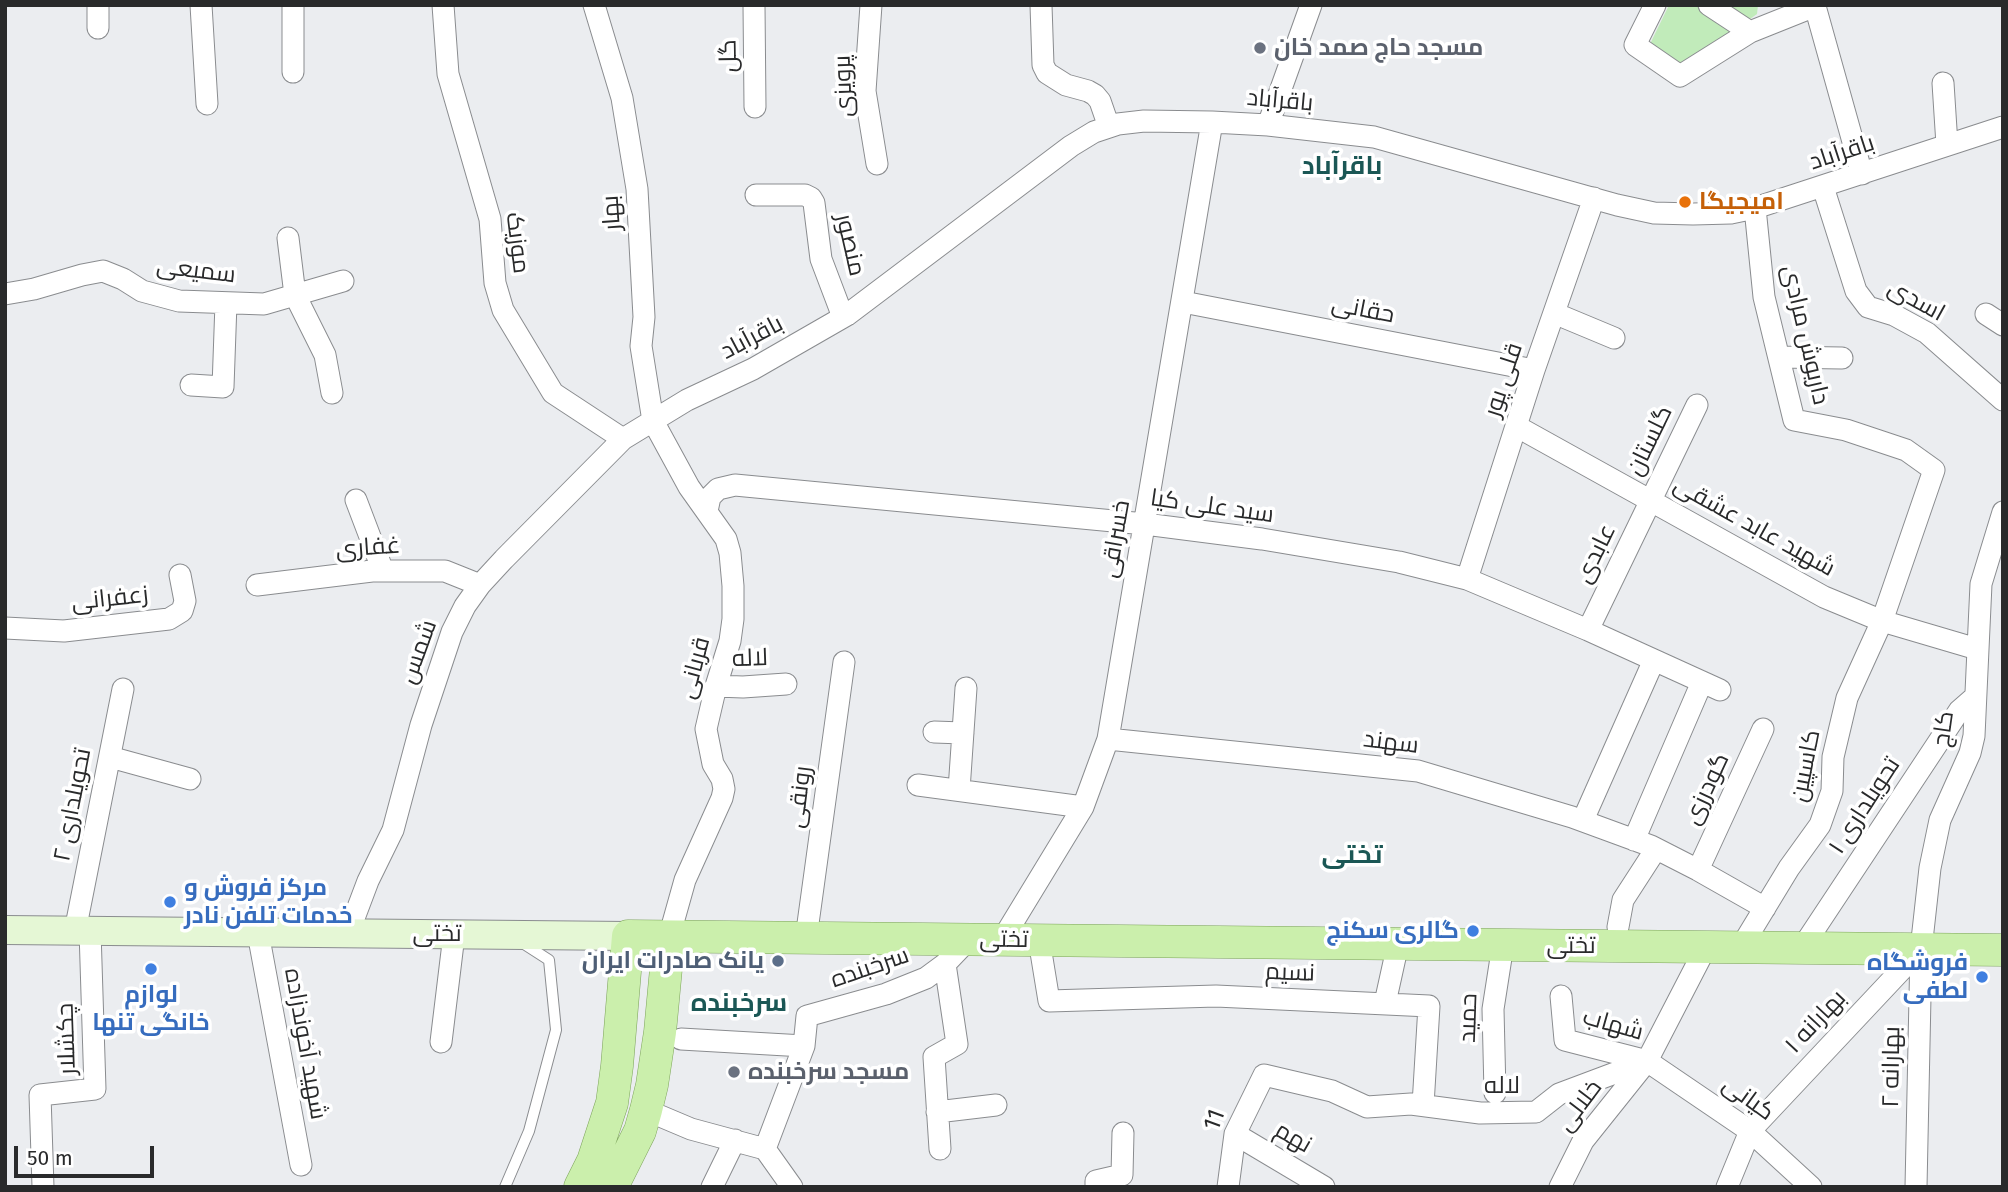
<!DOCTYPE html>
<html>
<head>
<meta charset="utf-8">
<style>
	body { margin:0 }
	#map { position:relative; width:2008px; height:1192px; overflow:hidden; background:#ebedf0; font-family:"Fira Sans",sans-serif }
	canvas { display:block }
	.frame { position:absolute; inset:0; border:7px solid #292a2b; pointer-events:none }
	.scale { position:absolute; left:14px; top:1146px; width:140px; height:32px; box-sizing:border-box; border:4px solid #292a2b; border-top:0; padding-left:9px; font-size:21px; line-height:24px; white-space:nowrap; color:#292a2b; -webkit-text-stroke:5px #fff; paint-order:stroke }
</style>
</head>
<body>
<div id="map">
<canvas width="2008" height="1192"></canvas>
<div class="frame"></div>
<div class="scale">50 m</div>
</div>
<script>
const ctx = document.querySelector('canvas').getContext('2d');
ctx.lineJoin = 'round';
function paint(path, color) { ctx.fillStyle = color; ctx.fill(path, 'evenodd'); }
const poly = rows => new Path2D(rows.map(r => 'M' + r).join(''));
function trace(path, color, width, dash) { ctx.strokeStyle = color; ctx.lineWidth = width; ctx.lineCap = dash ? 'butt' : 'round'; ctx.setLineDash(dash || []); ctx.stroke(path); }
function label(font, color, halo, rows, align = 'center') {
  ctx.font = font + ' "Fira Sans",Cairo,sans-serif'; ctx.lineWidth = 7; ctx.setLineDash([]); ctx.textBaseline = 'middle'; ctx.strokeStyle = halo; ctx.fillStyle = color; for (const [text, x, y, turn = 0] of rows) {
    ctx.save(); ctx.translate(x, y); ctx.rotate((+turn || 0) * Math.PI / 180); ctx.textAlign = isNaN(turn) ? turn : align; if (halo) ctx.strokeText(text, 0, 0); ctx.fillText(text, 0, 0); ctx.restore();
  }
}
const green = poly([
	[1669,5,1758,5,1757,14,1684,67,1649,46]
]);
const lane = poly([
	[505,1187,529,1131,556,1030,549,960,521,942]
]);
const street = poly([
	[201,5,207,104],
	[443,5,448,74,490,219,495,283,503,310,553,393,623,439],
	[594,5,622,98,637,189,644,317,641,346,653,421,689,487,726,539,730,553,733,586,733,619,730,641,716,686,706,729,713,764,722,779,724,789,722,798,685,880,669,937],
	[754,5,755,107],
	[871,5,865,91,877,164],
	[1041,5,1043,65,1047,73,1066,85,1088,91,1095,95,1100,101,1109,127],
	[1655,5,1635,45,1680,76,1750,32,1815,6,1862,174],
	[1709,5,1750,32],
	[98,28,98,5],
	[293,72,293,5],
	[1943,83,1947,145],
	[1268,125,1311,5],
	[1823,187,1856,291,1868,307,1894,315,1927,333,2003,400],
	[756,195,805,195,811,198,814,203,821,259,843,317],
	[288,238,295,295,325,355,332,393],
	[5,294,34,289,82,275,103,271,123,279,142,291,179,301,264,304,343,281],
	[1183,302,1534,370],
	[1554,313,1614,338],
	[1986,314,2003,325],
	[1779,357,1842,358],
	[191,385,223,387,226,303],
	[1516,426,1824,597,1882,621,1977,649],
	[356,500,383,571],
	[707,511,710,497,718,489,735,485,1145,524,1262,539,1399,562,1467,579,1588,630,1720,690],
	[1467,579,1534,370,1594,198],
	[257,585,372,571,445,571,480,585],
	[5,628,64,631,169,619,182,611,185,601,180,575],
	[1588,630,1697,405],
	[716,686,743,687,786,684],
	[934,732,963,733],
	[1108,739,1418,771,1572,817,1651,846,1698,870,1765,908],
	[110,757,190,779],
	[918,785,1083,807],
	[959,790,966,688],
	[1583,820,1654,660],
	[1634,840,1702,682],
	[1698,870,1763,729],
	[1618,927,1623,900,1656,849],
	[75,931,123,689],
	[258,933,301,1165],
	[348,934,368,881,393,830,421,725,452,632,465,606,480,585,504,559,623,439,687,400,753,369,847,315,1071,146,1094,132,1118,124,1144,121,1212,122,1268,125,1374,137,1617,205,1654,213,1693,214,1731,213,1755,208,2003,127],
	[806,938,844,662],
	[1002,940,1083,807,1108,739,1212,122],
	[1039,940,1049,1001,1216,996,1429,1006,1423,1105],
	[1741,947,1789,868,1820,825,1832,791,1833,757,1847,698,1882,621,1934,470,1906,450,1846,430,1794,420,1764,297,1755,208],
	[1802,948,1959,711,1975,697],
	[1561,996,1565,1040,1647,1061,1750,1131,1811,1187],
	[1385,1003,1398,944],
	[681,1039,804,1046],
	[441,1042,454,935],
	[1495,1093,1493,1009,1503,945],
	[646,1110,691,1129,765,1149,792,1187],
	[937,1112,996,1105],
	[1235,1134,1324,1187],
	[765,1149,804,1046,807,1016,886,994,926,978,945,964,968,940],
	[940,1149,934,1057,957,1044,945,964],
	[43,1187,40,1095,95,1089,90,931],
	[712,1187,735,1140],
	[1096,1187,1096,1181,1122,1175,1123,1133],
	[1228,1187,1235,1134,1264,1075,1332,1091,1367,1107,1411,1104,1480,1113,1536,1112,1559,1094,1647,1061],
	[1560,1187,1583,1141,1647,1061,1706,947],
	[1727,1187,1750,1131,1921,949],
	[1916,1187,1921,949,1930,868,1940,820,1970,753,1974,736,1981,584,2003,512]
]);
const secondary = poly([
	[5,930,628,936]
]);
const primary = poly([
	[580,1187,593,1161,612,1103,617,1066,628,936,2003,950],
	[612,1187,640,1131,646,1110,652,1085,660,1032,669,937]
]);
const markers = [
	[1260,48,7,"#6b7280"],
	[1685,202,7,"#e8710a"],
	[170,902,7,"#3f7fe0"],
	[1473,931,7,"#3f7fe0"],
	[778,961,7,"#5c6f8a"],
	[151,969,7,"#3f7fe0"],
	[1982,977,7,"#3f7fe0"],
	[734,1072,7,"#6b7280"]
];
const worshipNames = [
	["مسجد حاج صمد خان",1274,48],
	["مسجد سرخبنده",748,1072]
];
const streetNames = [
	["گل",729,56,-91],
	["پرویزی",844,86,-92],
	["باقرآباد",1280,101,5],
	["باقرآباد",1842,153,-18],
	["بهار",612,213,-94],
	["موزیک",517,243,83],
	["منصور",850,245,77],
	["سمیعی",196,271,7],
	["اسدی",1916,301,29],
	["حقانی",1363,310,11],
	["داریوش مرادی",1805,335,77],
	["باقرآباد",752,338,-28],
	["قلی پور",1504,380,-72],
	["گلستان",1650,441,-64],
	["سید علی کیا",1212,507,8],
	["شهید عابد عشقی",1754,527,29],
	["خسراقی",1116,539,-80],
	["غفاری",368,548,-4],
	["عابدی",1596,554,-64],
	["زعفرانی",110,599,-6],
	["شمس",419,652,-70],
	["لاله",750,659,-2],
	["قربانی",695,668,-75],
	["کاج",1944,729,-82],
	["سهند",1391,743,7],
	["کاسپین",1806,766,-79],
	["گودرزی",1707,789,-65],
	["رونقی",800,797,-83],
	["تحویلداری ۲",73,805,-79],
	["تحویلداری ۱",1865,806,-57],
	["تختی",437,934],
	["تختی",1004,940,1],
	["تختی",1571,946],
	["سرخبنده",870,968,-19],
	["نسیم",1290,973,2],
	["حمید",1469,1018,-88],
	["بهارانه ۱",1816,1022,-47],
	["شهاب",1613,1025,16],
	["چکشلار",67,1039,-92],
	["شهید آخوندزاده",305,1044,80],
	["بهارانه ۲",1892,1067,-89],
	["لاله",1502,1086],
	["کیانی",1748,1099,36],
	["خلالی",1580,1106,-53],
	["11",1215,1120,-70],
	["نهم",1293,1138,30]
];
const foodNames = [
	["امیجیگا",1699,202]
];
const shopNames = [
	["مرکز فروش و",184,888,"left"],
	["خدمات تلفن نادر",184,916,"left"],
	["گالری سکنج",1459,931],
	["فروشگاه",1968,963],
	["لطفی",1968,991],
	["لوازم",151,995,"center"],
	["خانگی تنها",151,1023,"center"]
];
const serviceNames = [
	["یانک صادرات ایران",764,961]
];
const neighbourhoodNames = [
	["باقرآباد",1342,167],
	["تختی",1352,856],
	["سرخبنده",739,1004]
];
paint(green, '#c1ebba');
trace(lane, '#8a8c8f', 12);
trace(street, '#8a8c8f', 23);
trace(secondary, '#8a8c8f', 30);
trace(primary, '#7ca35a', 33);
trace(lane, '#fff', 10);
trace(street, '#fff', 21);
trace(secondary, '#e5f7d5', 28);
trace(primary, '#cbefac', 32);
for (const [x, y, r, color] of markers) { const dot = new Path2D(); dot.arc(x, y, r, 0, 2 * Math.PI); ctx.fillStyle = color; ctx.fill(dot); trace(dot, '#fff', 2.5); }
label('bold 24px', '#5b616d', '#fff', worshipNames, 'left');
label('24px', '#292a2b', '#fff', streetNames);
label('bold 24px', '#c56008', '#fff', foodNames, 'left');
label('bold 24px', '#366cbe', '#fff', shopNames, 'right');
label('bold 24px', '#4e5e75', '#fff', serviceNames, 'right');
label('bold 26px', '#1b5755', '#fff', neighbourhoodNames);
</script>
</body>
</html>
